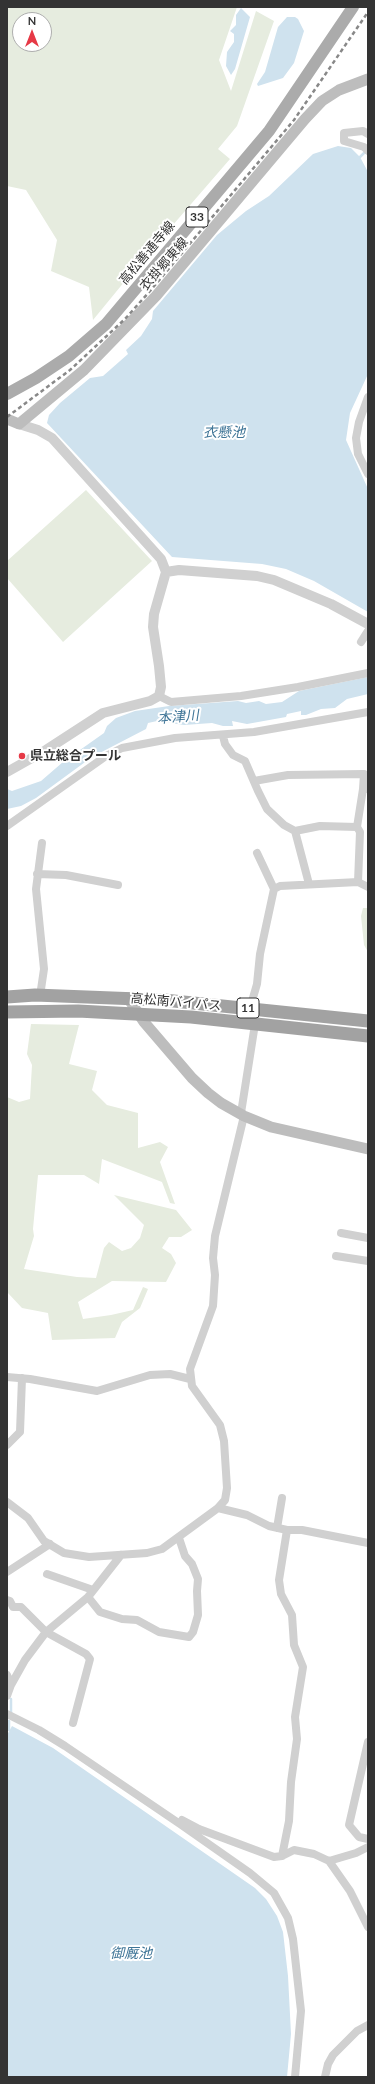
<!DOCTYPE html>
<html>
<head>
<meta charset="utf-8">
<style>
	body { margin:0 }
	#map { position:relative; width:375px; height:2084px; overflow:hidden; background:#fff; font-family:Lato,sans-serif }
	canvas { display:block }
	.frame { position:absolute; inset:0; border:8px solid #333; pointer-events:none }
	.north { position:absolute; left:12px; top:12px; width:40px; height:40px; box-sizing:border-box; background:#fff; border:1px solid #adadad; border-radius:50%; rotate:0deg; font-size:11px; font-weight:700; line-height:16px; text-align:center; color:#333 }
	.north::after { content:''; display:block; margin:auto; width:14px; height:18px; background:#e63946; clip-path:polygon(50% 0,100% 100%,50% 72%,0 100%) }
</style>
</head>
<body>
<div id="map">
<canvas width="375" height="2084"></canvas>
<div class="frame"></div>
<div class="north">N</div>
</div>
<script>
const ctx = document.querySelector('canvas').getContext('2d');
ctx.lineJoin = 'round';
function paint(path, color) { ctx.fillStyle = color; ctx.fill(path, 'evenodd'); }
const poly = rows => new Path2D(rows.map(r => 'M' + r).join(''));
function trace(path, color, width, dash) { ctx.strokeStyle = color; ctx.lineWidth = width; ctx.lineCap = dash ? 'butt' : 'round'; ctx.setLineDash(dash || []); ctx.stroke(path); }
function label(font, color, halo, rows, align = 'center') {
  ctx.font = font + ' Lato,"Noto Sans JP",sans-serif'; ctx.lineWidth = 4; ctx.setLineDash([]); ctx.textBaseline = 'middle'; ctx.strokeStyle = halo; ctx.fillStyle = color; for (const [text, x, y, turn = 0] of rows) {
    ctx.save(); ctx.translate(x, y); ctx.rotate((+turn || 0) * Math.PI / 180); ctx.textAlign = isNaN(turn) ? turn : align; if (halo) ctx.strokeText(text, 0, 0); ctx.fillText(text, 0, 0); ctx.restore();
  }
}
const green = poly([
	[7,7,237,7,219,60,231,91,256,11,274,21,237,126,218,149,230,159,134,270,93,320,89,287,51,271,57,240,26,190,7,186],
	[20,20,44,20,44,44,20,44],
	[86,490,152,561,63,642,7,578,7,561],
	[363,908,368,908,368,952,364,945,361,916],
	[31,1024,79,1025,69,1064,97,1071,92,1090,107,1105,138,1113,138,1148,160,1142,168,1147,160,1162,175,1204,170,1203,162,1182,102,1159,99,1184,84,1175,38,1175,33,1229,34,1236,24,1269,77,1277,96,1278,104,1248,109,1242,122,1251,131,1248,140,1238,144,1225,114,1195,176,1210,192,1230,181,1237,169,1237,162,1248,171,1254,176,1263,166,1282,112,1281,78,1302,83,1319,111,1315,133,1310,143,1287,148,1289,140,1308,122,1322,115,1338,52,1340,48,1313,22,1308,7,1292,7,1097,19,1102,30,1099,32,1065,27,1054]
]);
const water = poly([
	[241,8,250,17,235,69,231,75,226,66,227,52,234,42,234,34,230,31,236,25,236,15],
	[287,17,295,17,298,19,304,31,294,63,283,78,258,86,257,84,265,72,278,27],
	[338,146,351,148,360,157,368,172,368,374,350,413,346,440,368,489,368,612,314,581,286,569,262,564,172,557,47,423,49,415,60,403,90,378,103,376,128,354,126,350,141,336,152,319,153,311,217,235,246,211,269,196,313,154],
	[368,677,368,694,347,699,335,708,321,709,306,715,301,715,301,711,287,714,286,717,247,724,232,721,233,726,223,726,212,723,184,725,157,721,148,723,146,729,92,757,36,798,21,806,7,809,7,789,12,791,41,781,63,762,104,733,107,726,116,718,135,711,169,706,238,701,246,703,259,701,266,704,282,702,299,691],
	[12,1726,53,1748,255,1888,266,1899,277,1916,283,1932,288,1976,291,2034,287,2077,7,2077,7,1735]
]);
const stream = poly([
	[360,157,365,152],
	[11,1699,11,1714],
	[9,1721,9,1730]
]);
const minor = poly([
	[368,134,363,131,344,133,344,141,364,147,368,151],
	[368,397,359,422,356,438,358,454,368,474],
	[361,642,368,631],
	[159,696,171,702,241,696,298,687,368,673],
	[223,736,225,744,233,755,245,761,258,791,267,809,284,825,295,831,309,884],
	[254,781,288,775,364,774,363,789],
	[7,826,106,756,122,748,175,738,254,732,368,712],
	[295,831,320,826,357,827],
	[257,853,274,889],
	[37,874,66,875,118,885],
	[358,882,360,832,357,827,363,789,367,789],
	[40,996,44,969,36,889,42,843],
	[250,1008,257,984,260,954,274,889,280,886,358,882,368,887],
	[241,1113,255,1024],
	[341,1233,368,1238],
	[336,1256,368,1261],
	[7,1377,30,1379,97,1391,150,1375,170,1374,190,1379],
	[7,1445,20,1432,22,1378],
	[7,1502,28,1518,44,1541,64,1553,89,1557,147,1553,162,1549,218,1508,225,1500,227,1488,224,1441,220,1425,192,1386,190,1369,213,1306,215,1275,213,1258,215,1236,244,1116],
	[218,1508,247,1515,269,1526,287,1530,302,1530,368,1543],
	[277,1528,282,1498],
	[7,1572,50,1544],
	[47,1574,93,1590],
	[88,1597,100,1612,122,1619,137,1620,159,1632,189,1637,193,1632,198,1615,197,1591,198,1579,192,1564,185,1556,179,1538],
	[7,1600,10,1601,13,1607,21,1607,46,1632,86,1654,90,1659,73,1723],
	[7,1675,11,1685,25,1660,46,1632,88,1597,121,1555],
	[7,1696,11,1685],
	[7,1714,39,1730,65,1746,180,1824,250,1873,274,1893,288,1918,293,1939,301,2011,295,2077],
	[368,1742,349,1825,359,1837,368,1839],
	[182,1820,199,1829,274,1857,282,1856,294,1850,314,1854,329,1861,356,1853,368,1847],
	[282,1856,289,1821,291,1782,297,1739,295,1717,303,1667,294,1645,292,1615,281,1594,279,1580,287,1530],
	[329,1861,350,1891,368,1927],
	[325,2077,328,2064,333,2055,357,2031,368,2025]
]);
const tertiary = poly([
	[166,572,179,570,257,576,274,580,331,604,368,624],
	[7,772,46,750,103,713,150,701,159,696,161,687,159,666,153,627,154,614,166,572,161,559,52,438,38,430,19,424]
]);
const secondary = poly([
	[7,419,19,424,84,370,156,296,305,119,322,101,339,90,368,79],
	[128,998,144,1022,192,1078,208,1093,221,1103,244,1116,271,1127,368,1149]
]);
const primary = poly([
	[7,394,36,378,69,356,106,324,269,131,353,7]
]);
const trunk = poly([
	[7,997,35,995,164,1000,368,1021],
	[7,1012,78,1011,191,1017,368,1036]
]);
const rail = poly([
	[7,417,70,370,125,319,150,291,294,120,368,12]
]);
const markers = [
	[22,756,4,"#e63946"]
];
const shields = [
	[197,217,22],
	[248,1008,22]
];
const shieldNames = [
	["33",197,217],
	["11",248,1008]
];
const streetNames = [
	["高松善通寺線",147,253,-50],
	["衣掛郷東線",164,264,-49],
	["高松南バイパス",176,1002,5]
];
const poiNames = [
	["県立総合プール",30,756]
];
const waterNames = [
	["衣懸池",224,432],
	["本津川",178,717,-5],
	["御厩池",131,1953]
];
paint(green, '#e6ecdf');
paint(water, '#cfe2ee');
trace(stream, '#cfe2ee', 2.5);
trace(minor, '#d0d0d0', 8);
trace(tertiary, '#d0d0d0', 10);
trace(secondary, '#bdbdbd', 11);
trace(primary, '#ababab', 12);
trace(trunk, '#a2a2a2', 13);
trace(rail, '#888', 2.5, [4, 3]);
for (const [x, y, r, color] of markers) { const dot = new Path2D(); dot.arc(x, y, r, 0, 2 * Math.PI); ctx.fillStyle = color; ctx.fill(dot); trace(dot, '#fff', 1.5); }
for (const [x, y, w] of shields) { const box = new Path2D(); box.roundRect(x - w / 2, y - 10, w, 20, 3); ctx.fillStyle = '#fff'; ctx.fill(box); trace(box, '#333', 1); }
label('bold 12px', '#333', null, shieldNames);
label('13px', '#333', '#fff', streetNames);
label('bold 13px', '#333', '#fff', poiNames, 'left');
label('italic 14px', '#3f7597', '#fff', waterNames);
</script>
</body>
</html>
